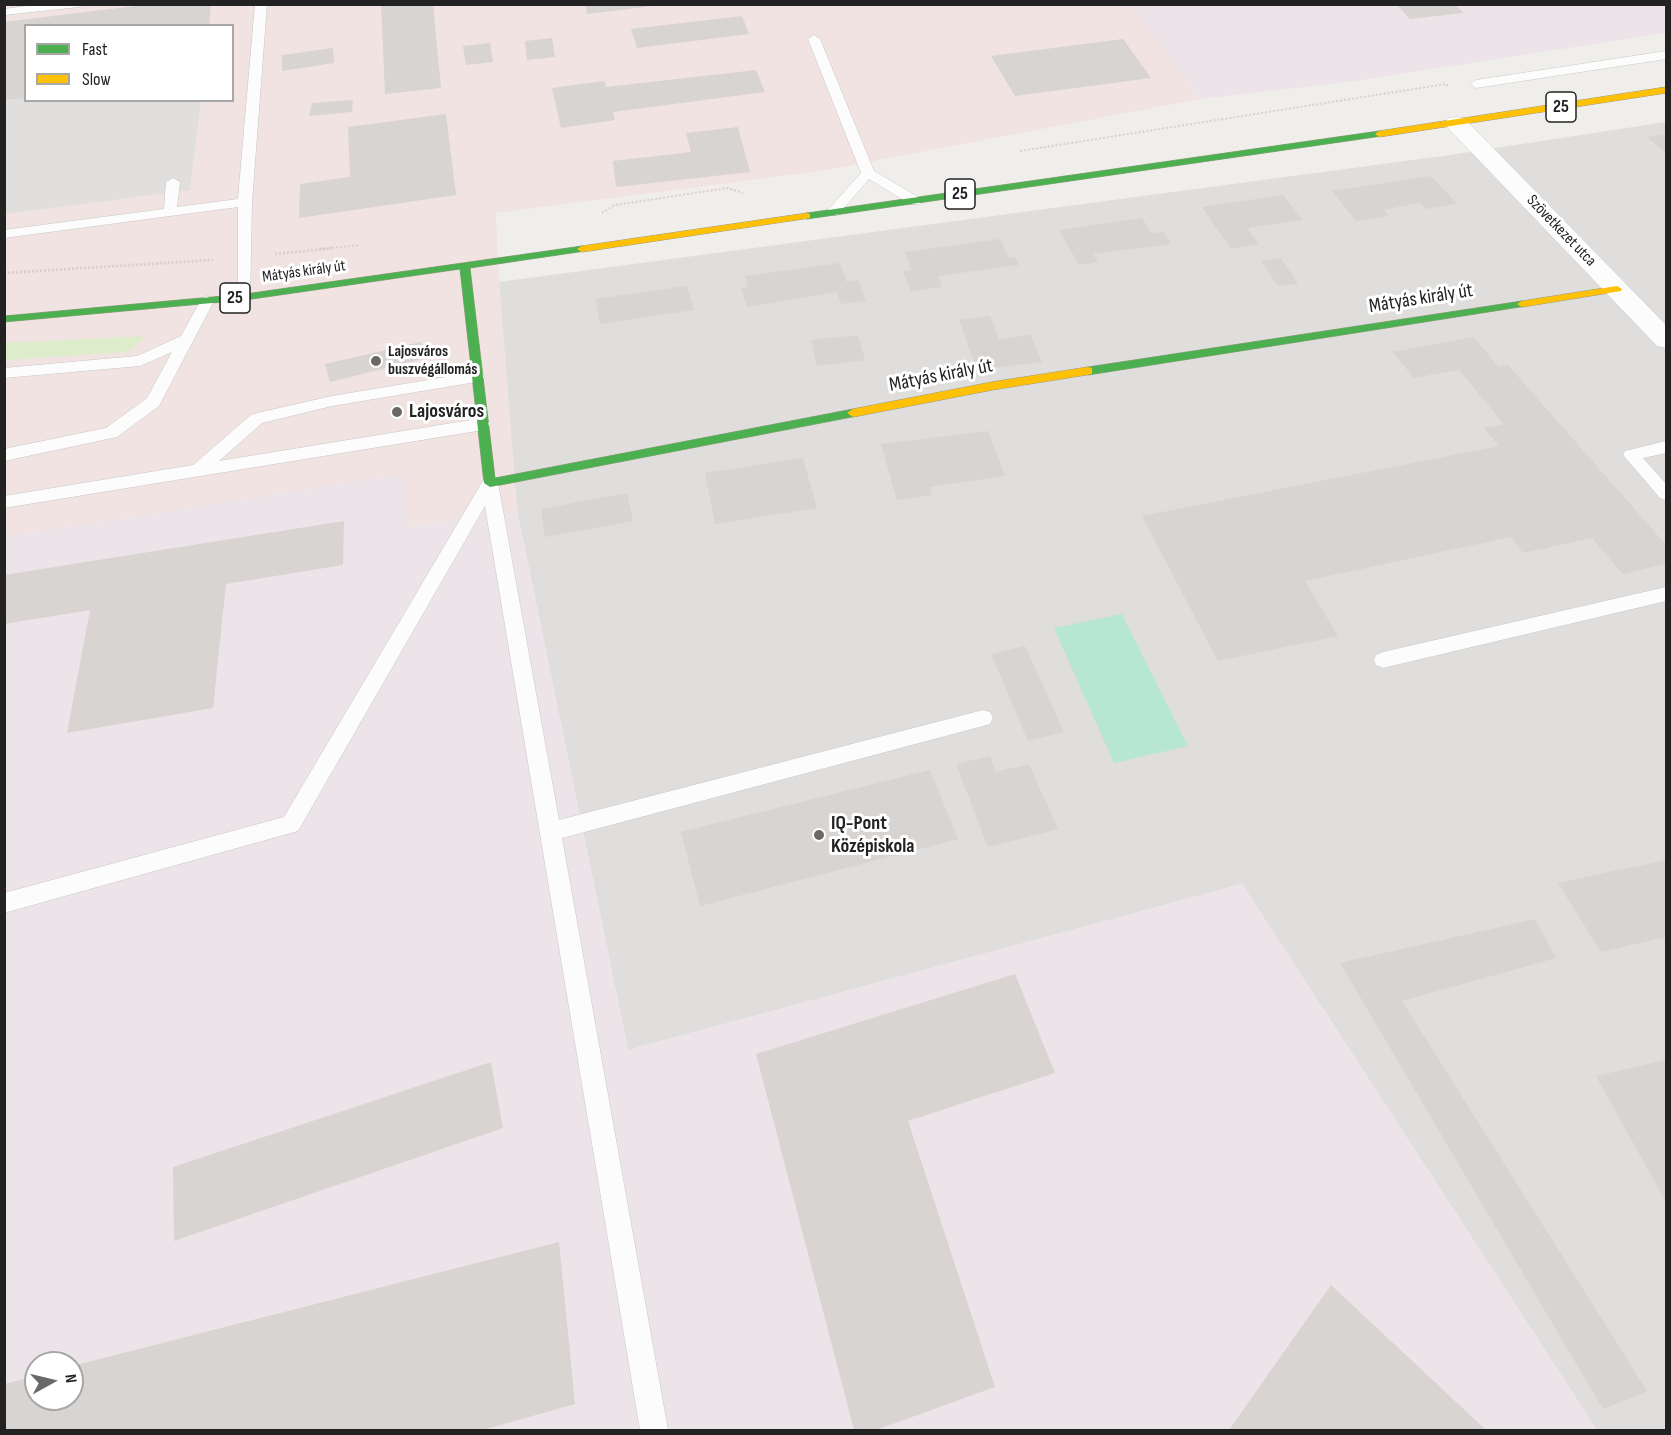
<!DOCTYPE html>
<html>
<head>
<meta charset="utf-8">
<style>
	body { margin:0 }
	#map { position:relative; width:1671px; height:1435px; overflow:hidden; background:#f0eeeb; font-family:"Sofia Sans Condensed",sans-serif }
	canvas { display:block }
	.frame { position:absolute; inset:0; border:6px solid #222; pointer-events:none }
	.legend { position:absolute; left:24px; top:24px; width:210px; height:78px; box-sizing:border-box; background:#fff; border:2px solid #a7a7a7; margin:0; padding:8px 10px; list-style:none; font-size:18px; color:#222 }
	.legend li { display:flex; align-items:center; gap:12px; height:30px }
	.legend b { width:30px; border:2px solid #a7a7a7 }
	.north { position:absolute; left:24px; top:1351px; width:60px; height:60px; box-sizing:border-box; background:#fff; border:2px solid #a7a7a7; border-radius:50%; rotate:82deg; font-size:16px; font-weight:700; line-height:24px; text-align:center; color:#222 }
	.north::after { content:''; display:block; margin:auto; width:21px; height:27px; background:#6a6968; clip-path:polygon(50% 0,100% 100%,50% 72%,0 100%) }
</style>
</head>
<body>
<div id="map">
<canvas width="1671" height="1435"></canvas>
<div class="frame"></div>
<ul class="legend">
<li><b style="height:8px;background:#4caf50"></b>Fast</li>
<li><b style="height:8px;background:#ffc107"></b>Slow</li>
</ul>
<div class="north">N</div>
</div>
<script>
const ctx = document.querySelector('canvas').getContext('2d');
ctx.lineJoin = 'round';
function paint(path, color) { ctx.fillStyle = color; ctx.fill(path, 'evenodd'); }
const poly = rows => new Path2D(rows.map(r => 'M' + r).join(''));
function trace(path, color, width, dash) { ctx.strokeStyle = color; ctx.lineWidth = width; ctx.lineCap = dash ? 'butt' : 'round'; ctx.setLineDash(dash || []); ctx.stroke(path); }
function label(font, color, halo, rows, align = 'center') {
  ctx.font = font + ' "Sofia Sans Condensed",sans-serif'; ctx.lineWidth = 6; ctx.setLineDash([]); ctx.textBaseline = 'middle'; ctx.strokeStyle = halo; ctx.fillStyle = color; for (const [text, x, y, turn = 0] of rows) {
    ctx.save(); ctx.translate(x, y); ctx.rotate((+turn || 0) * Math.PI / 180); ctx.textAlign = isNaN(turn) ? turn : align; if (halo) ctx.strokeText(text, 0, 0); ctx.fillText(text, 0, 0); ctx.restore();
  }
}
const residential = poly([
	[1666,122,1666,1430,1597,1430,1242,884,628,1050,517,510,499,282,1450,155]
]);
const commercial = poly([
	[5,5,1131,5,1200,99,821,171,496,213,499,282,517,510,404,527,403,474,5,537],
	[26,26,232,26,232,100,26,100]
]);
const industrial = poly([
	[1131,5,1666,5,1666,33,1348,82,1200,99],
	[403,474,405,527,517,510,628,1050,1242,884,1597,1430,5,1430,5,537],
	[36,1363,72,1363,72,1399,36,1399]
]);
const grass = poly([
	[147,336,127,352,5,360,5,343]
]);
const pitch = poly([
	[1122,614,1188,746,1114,763,1054,628]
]);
const parking = poly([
	[25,98,26,100,201,101,190,190,5,214,4,100],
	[1647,132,1666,149,1666,288,1527,151]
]);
const building = poly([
	[152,4,211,4,209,26,26,26,26,98,4,100,4,22],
	[381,4,433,4,441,88,385,94],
	[585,4,653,4,653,6,587,14],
	[1396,4,1454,4,1464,13,1410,19],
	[742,16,749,34,637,48,631,29],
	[552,38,555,57,527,60,525,41],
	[1123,39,1151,78,1015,96,991,56],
	[490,43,493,62,466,65,463,46],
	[333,48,334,63,282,71,282,55],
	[756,70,765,92,613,112,615,120,561,128,552,88,604,81,606,87],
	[353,100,352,112,309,116,312,103],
	[446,114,456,195,299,218,300,184,350,177,348,127],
	[738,127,750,172,616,187,613,161,691,152,686,133],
	[1666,134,1666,153,1647,137],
	[1431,176,1457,204,1426,209,1420,203,1403,206,1384,210,1389,216,1356,221,1332,191],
	[1283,195,1303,220,1247,228,1259,244,1231,249,1202,207],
	[1142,218,1152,234,1163,232,1171,244,1093,254,1098,262,1079,265,1059,230],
	[1000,239,1009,258,1015,257,1019,265,938,276,942,287,911,291,903,271,911,270,905,252],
	[1281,258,1298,284,1278,286,1261,261],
	[840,263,847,282,858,280,866,301,841,304,837,292,747,307,741,288,748,287,745,276],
	[687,286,694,310,600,324,595,299],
	[990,316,999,339,1031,335,1042,362,977,370,959,320],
	[858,335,865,360,817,366,811,340],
	[1473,337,1499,367,1508,365,1666,545,1666,564,1623,574,1592,538,1523,553,1511,537,1305,581,1338,636,1218,661,1142,516,1499,446,1484,428,1504,424,1459,370,1414,378,1393,352],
	[421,342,426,358,330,382,325,364],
	[988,431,1005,476,930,487,932,495,897,500,881,444],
	[803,458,817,508,715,524,705,473],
	[627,493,633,521,545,537,541,509],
	[344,521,343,565,226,584,213,708,67,733,90,610,4,624,4,575],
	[1025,646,1064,732,1028,741,991,654],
	[990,756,996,772,1029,764,1058,829,988,847,956,764],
	[930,770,958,839,700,906,681,832],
	[1666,860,1666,937,1601,952,1558,883],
	[1535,919,1556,958,1402,1001,1647,1391,1603,1409,1340,963],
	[1015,974,1055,1073,908,1121,995,1387,876,1430,854,1430,756,1054],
	[1666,1060,1666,1202,1596,1076],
	[491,1062,503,1128,174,1241,173,1167],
	[559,1242,575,1404,483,1430,4,1430,4,1384,36,1376,36,1399,72,1399,72,1366],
	[1331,1285,1486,1430,1229,1430]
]);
const pathFar1 = poly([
	[1020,151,1446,84,1448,86],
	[602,213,615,205,727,188,743,193],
	[320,249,360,245]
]);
const path = poly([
	[275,254,334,248],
	[4,273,213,260]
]);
const lane = poly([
	[42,4,84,4,79,7,4,15,4,9,42,4],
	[255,4,267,4,252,202,250,300,240,300,238,297,238,207,4,238,4,230,164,209,166,182,173,178,180,182,177,207,238,199,255,4],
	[814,35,820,39,874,171,920,198,920,204,910,204,869,179,838,215,828,215,826,212,861,173,808,39,814,35],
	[1666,51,1666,59,1476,88,1470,84,1476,80,1666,51],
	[207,296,214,301,159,406,117,437,4,461,4,449,106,428,147,398,172,352,140,366,4,378,4,368,137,356,181,336,202,298,207,296],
	[476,372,482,373,484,377,482,381,332,406,262,423,219,461,483,418,491,424,483,430,4,508,4,496,193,465,251,415,257,413,332,396,476,372],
	[1666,441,1666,453,1643,458,1666,484,1666,500,1660,498,1623,455,1625,451,1666,441],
	[490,477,498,483,559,820,983,710,990,712,993,718,990,724,983,726,562,838,668,1430,640,1430,485,506,298,831,4,913,4,893,284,817,484,479,490,477],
	[1666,587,1666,601,1383,668,1376,665,1374,660,1376,655,1383,652,1666,587]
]);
const street = poly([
	[1456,117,1464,118,1666,325,1666,348,1657,346,1448,128,1445,123,1448,118,1456,117]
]);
const fast = poly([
	[1379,131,1382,132,1382,136,807,219,802,216,807,213,1379,131],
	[582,246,585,247,585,251,470,268,495,478,853,409,859,413,857,416,490,487,484,483,460,269,245,300,4,322,4,316,245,294,582,246],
	[1522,301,1527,304,1526,306,1088,375,1083,371,1088,367,1522,301]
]);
const slow = poly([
	[1666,87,1666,93,1379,137,1375,134,1379,131,1666,87],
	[807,213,810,214,810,218,582,252,577,249,582,246,807,213],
	[1617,286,1622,289,1621,291,1522,307,1517,304,1522,301,1617,286],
	[1088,367,1092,368,1092,374,992,390,853,417,847,413,853,409,992,382,1088,367]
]);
const markers = [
	[376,361,6,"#6a6968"],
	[397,412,6,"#6a6968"],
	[819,835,6,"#6a6968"]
];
const farStreetnames = [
	["Szövetkezet utca",1561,231,46],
	["Mátyás király út",304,272,-8]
];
const farPoinames = [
	["Lajosváros",388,352],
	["buszvégállomás",388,370]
];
const shields = [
	[1561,107,30],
	[960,194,30],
	[235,298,30]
];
const shieldNames = [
	["25",1561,107],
	["25",960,194],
	["25",235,298]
];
const streetNames = [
	["Mátyás király út",1421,299,-9],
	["Mátyás király út",941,376,-11]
];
const poiNames = [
	["Lajosváros",409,412],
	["IQ-Pont",831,824],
	["Középiskola",831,847]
];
paint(residential, '#dfdedc');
paint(commercial, '#f1e3e1');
paint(industrial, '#ede4e9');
paint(grass, '#ddeccb');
paint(pitch, '#b7e6d2');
paint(parking, '#e0dfde');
paint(building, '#d7d4d2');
trace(lane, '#c9c8c7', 1);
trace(street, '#c9c8c7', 1);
trace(fast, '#999a82', 1);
trace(slow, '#999a82', 1);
trace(pathFar1, '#dccecd', 2, [2, 2]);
trace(path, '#dccecd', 3, [2, 2]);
paint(lane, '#fdfcfc');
paint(street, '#fdfcfc');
paint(fast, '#4caf50');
paint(slow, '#ffc107');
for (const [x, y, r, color] of markers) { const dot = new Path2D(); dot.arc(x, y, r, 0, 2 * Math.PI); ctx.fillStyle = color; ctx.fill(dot); trace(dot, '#fff', 2); }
label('16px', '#222', '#fff', farStreetnames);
label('bold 16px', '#222', '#fff', farPoinames, 'left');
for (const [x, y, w] of shields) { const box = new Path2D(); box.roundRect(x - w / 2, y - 15, w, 30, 4.5); ctx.fillStyle = '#fff'; ctx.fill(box); trace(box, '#222', 1.5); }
label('bold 18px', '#222', null, shieldNames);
label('20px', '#222', '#fff', streetNames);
label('bold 20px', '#222', '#fff', poiNames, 'left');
</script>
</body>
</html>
